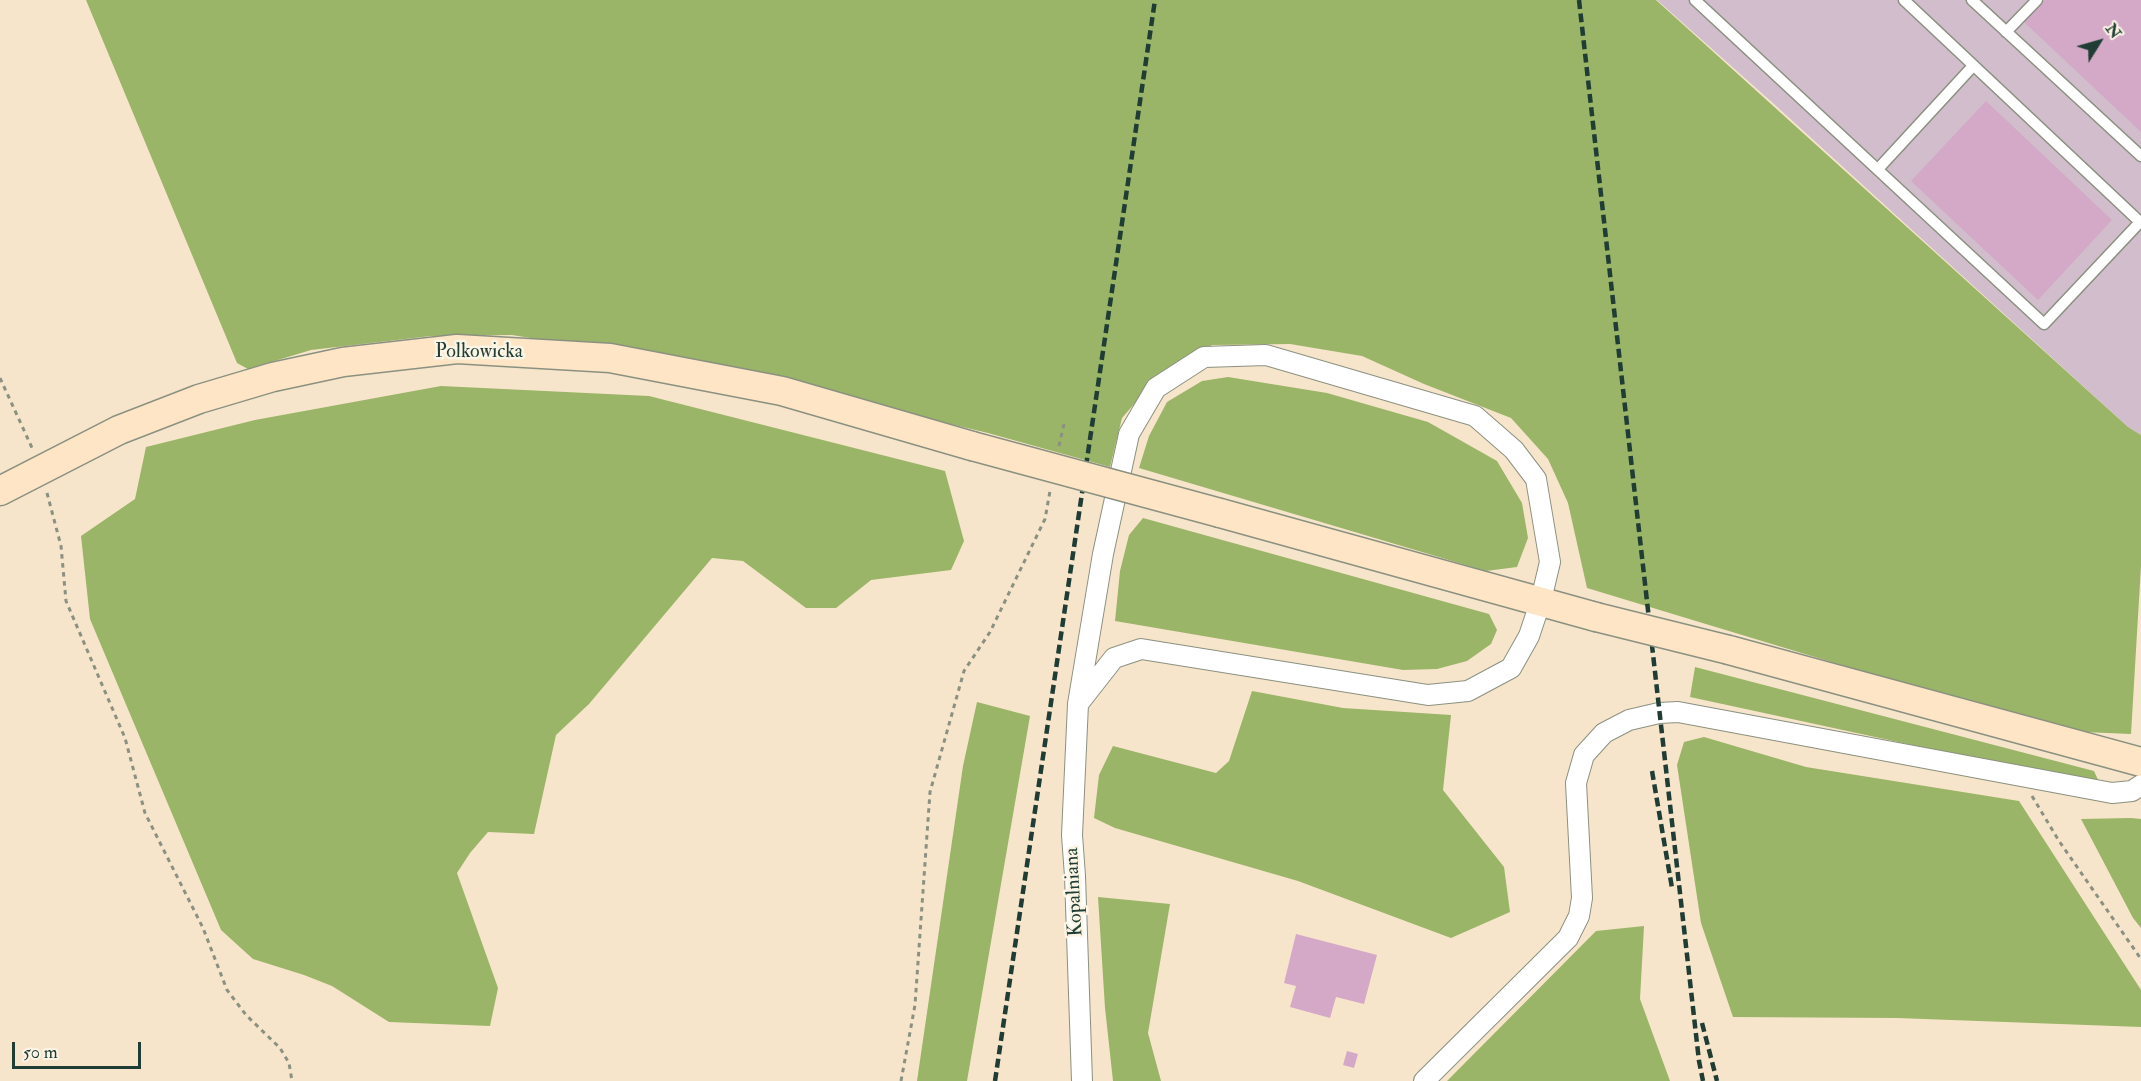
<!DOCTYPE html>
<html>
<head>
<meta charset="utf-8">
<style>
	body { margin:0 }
	#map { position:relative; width:2141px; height:1081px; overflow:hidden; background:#f7e5cb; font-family:"IM FELL Double Pica",serif }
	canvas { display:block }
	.north { position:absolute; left:2069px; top:12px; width:60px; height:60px; -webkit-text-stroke:4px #fcf5e5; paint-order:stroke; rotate:53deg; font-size:16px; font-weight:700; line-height:24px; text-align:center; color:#1f3d34 }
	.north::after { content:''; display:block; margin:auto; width:21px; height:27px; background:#1f3d34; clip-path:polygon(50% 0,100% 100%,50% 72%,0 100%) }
	.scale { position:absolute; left:12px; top:1042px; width:129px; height:27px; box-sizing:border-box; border:3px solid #1f3d34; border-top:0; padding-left:8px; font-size:18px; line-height:21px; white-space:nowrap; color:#1f3d34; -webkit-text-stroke:4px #fcf5e5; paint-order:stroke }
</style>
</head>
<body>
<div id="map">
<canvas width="2141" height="1081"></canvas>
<div class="north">N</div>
<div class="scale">50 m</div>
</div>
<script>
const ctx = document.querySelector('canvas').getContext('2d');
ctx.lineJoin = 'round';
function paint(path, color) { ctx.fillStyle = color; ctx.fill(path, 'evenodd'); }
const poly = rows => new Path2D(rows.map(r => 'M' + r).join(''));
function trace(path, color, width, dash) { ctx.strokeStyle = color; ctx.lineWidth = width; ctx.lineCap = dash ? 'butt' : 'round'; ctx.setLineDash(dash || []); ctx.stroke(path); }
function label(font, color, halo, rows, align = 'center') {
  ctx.font = font + ' "IM FELL Double Pica",serif'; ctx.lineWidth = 5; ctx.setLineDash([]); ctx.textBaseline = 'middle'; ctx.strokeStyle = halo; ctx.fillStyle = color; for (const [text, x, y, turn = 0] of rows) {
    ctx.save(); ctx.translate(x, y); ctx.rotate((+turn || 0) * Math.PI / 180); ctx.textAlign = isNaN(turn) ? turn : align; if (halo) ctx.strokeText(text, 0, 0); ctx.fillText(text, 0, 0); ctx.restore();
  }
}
const industrial = poly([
	[1657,0,2141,0,2141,435,2128,427,1774,104]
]);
const forest = poly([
	[86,0,1656,0,2128,427,2141,435,2141,566,2131,734,2059,731,1587,588,1568,503,1548,459,1511,418,1424,384,1362,356,1290,344,1212,345,1147,389,1122,418,1110,467,988,433,842,398,661,359,512,335,431,336,311,350,248,369,237,363],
	[1228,377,1327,393,1428,422,1497,461,1522,503,1528,538,1517,567,1486,571,1139,468,1149,436,1167,402,1202,381],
	[441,386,649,396,945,471,964,541,951,570,871,580,836,608,806,608,743,561,712,558,589,704,556,735,534,834,488,832,470,853,457,873,498,988,490,1026,389,1022,332,986,304,975,253,959,221,930,90,619,81,536,135,499,146,447,255,420],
	[1143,518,1489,614,1497,630,1491,644,1467,661,1437,669,1403,670,1115,621,1120,571,1129,535],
	[1695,667,2094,771,2099,782,2014,767,1690,697],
	[1252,691,1343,708,1451,715,1443,790,1504,867,1510,912,1451,938,1298,881,1115,828,1094,818,1099,775,1113,746,1216,773,1229,761],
	[977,702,1030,716,967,1081,917,1081,963,766],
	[1704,737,1806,767,2019,801,2141,990,2141,1027,1897,1018,1733,1017,1701,923,1677,765,1684,742],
	[2131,818,2141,819,2141,928,2133,918,2081,819],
	[1098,897,1170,904,1148,1033,1161,1081,1113,1081,1105,1008],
	[1644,926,1640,999,1670,1081,1447,1081,1596,931]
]);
const building = poly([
	[2045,0,2141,0,2141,132,2024,22],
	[1986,101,2112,220,2038,300,1911,181],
	[1296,934,1377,955,1364,1004,1336,997,1330,1018,1290,1007,1296,986,1284,983],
	[1347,1051,1358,1054,1354,1068,1343,1065]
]);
const path = poly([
	[0,378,33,450],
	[1059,446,1064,424],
	[47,493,61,546,66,601,125,738,145,813,203,928,227,990,246,1015,280,1048,289,1063,292,1081],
	[2032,796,2059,841,2141,959],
	[901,1081,915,1005,930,792,964,671,990,632,1045,519,1050,491]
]);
const service = poly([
	[1695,0,2044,324,2141,221],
	[1904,0,2140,222],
	[1972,0,2141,156],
	[2006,32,2037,0],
	[1878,169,1973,66]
]);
const minor = poly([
	[1078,704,1114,658,1141,649,1428,695,1468,691,1511,668,1529,636,1541,600,1550,562,1536,479,1514,450,1475,416,1266,355,1204,357,1156,388,1129,434,1103,554,1078,704,1072,835,1075,876,1082,1081],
	[1424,1081,1568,938,1579,916,1582,898,1576,783,1584,755,1604,733,1629,720,1659,713,1678,712,2112,793,2132,791,2141,785]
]);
const secondary = poly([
	[0,491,119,430,199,399,273,377,343,362,457,349,610,358,782,391,972,446],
	[1220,513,1596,617],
	[1729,650,2141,762]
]);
const rail = poly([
	[1579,0,1699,1061,1703,1081],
	[1652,771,1672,888],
	[1702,1023,1717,1081],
	[995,1081,1155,0]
]);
const secondaryBridge = poly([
	[972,446,1220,513],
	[1596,617,1729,650]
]);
const streetNames = [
	["Polkowicka",479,353],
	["Kopalniana",1075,892,-93]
];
paint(industrial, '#d1bdcc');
paint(forest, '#9ab567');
paint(building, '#d4a9c8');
trace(service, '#8b9180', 13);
trace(minor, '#8b9180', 22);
trace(secondary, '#8b9180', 31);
trace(path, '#8b9180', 3, [4.5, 4.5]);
trace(service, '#fff', 10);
trace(minor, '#fff', 20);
trace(secondary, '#fde5c5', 28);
trace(rail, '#1f3d34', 4.5, [9, 4.5]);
trace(secondaryBridge, '#8b9180', 31, []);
trace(secondaryBridge, '#fde5c5', 28);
label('20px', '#1f3d34', '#fcf5e5', streetNames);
</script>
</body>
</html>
